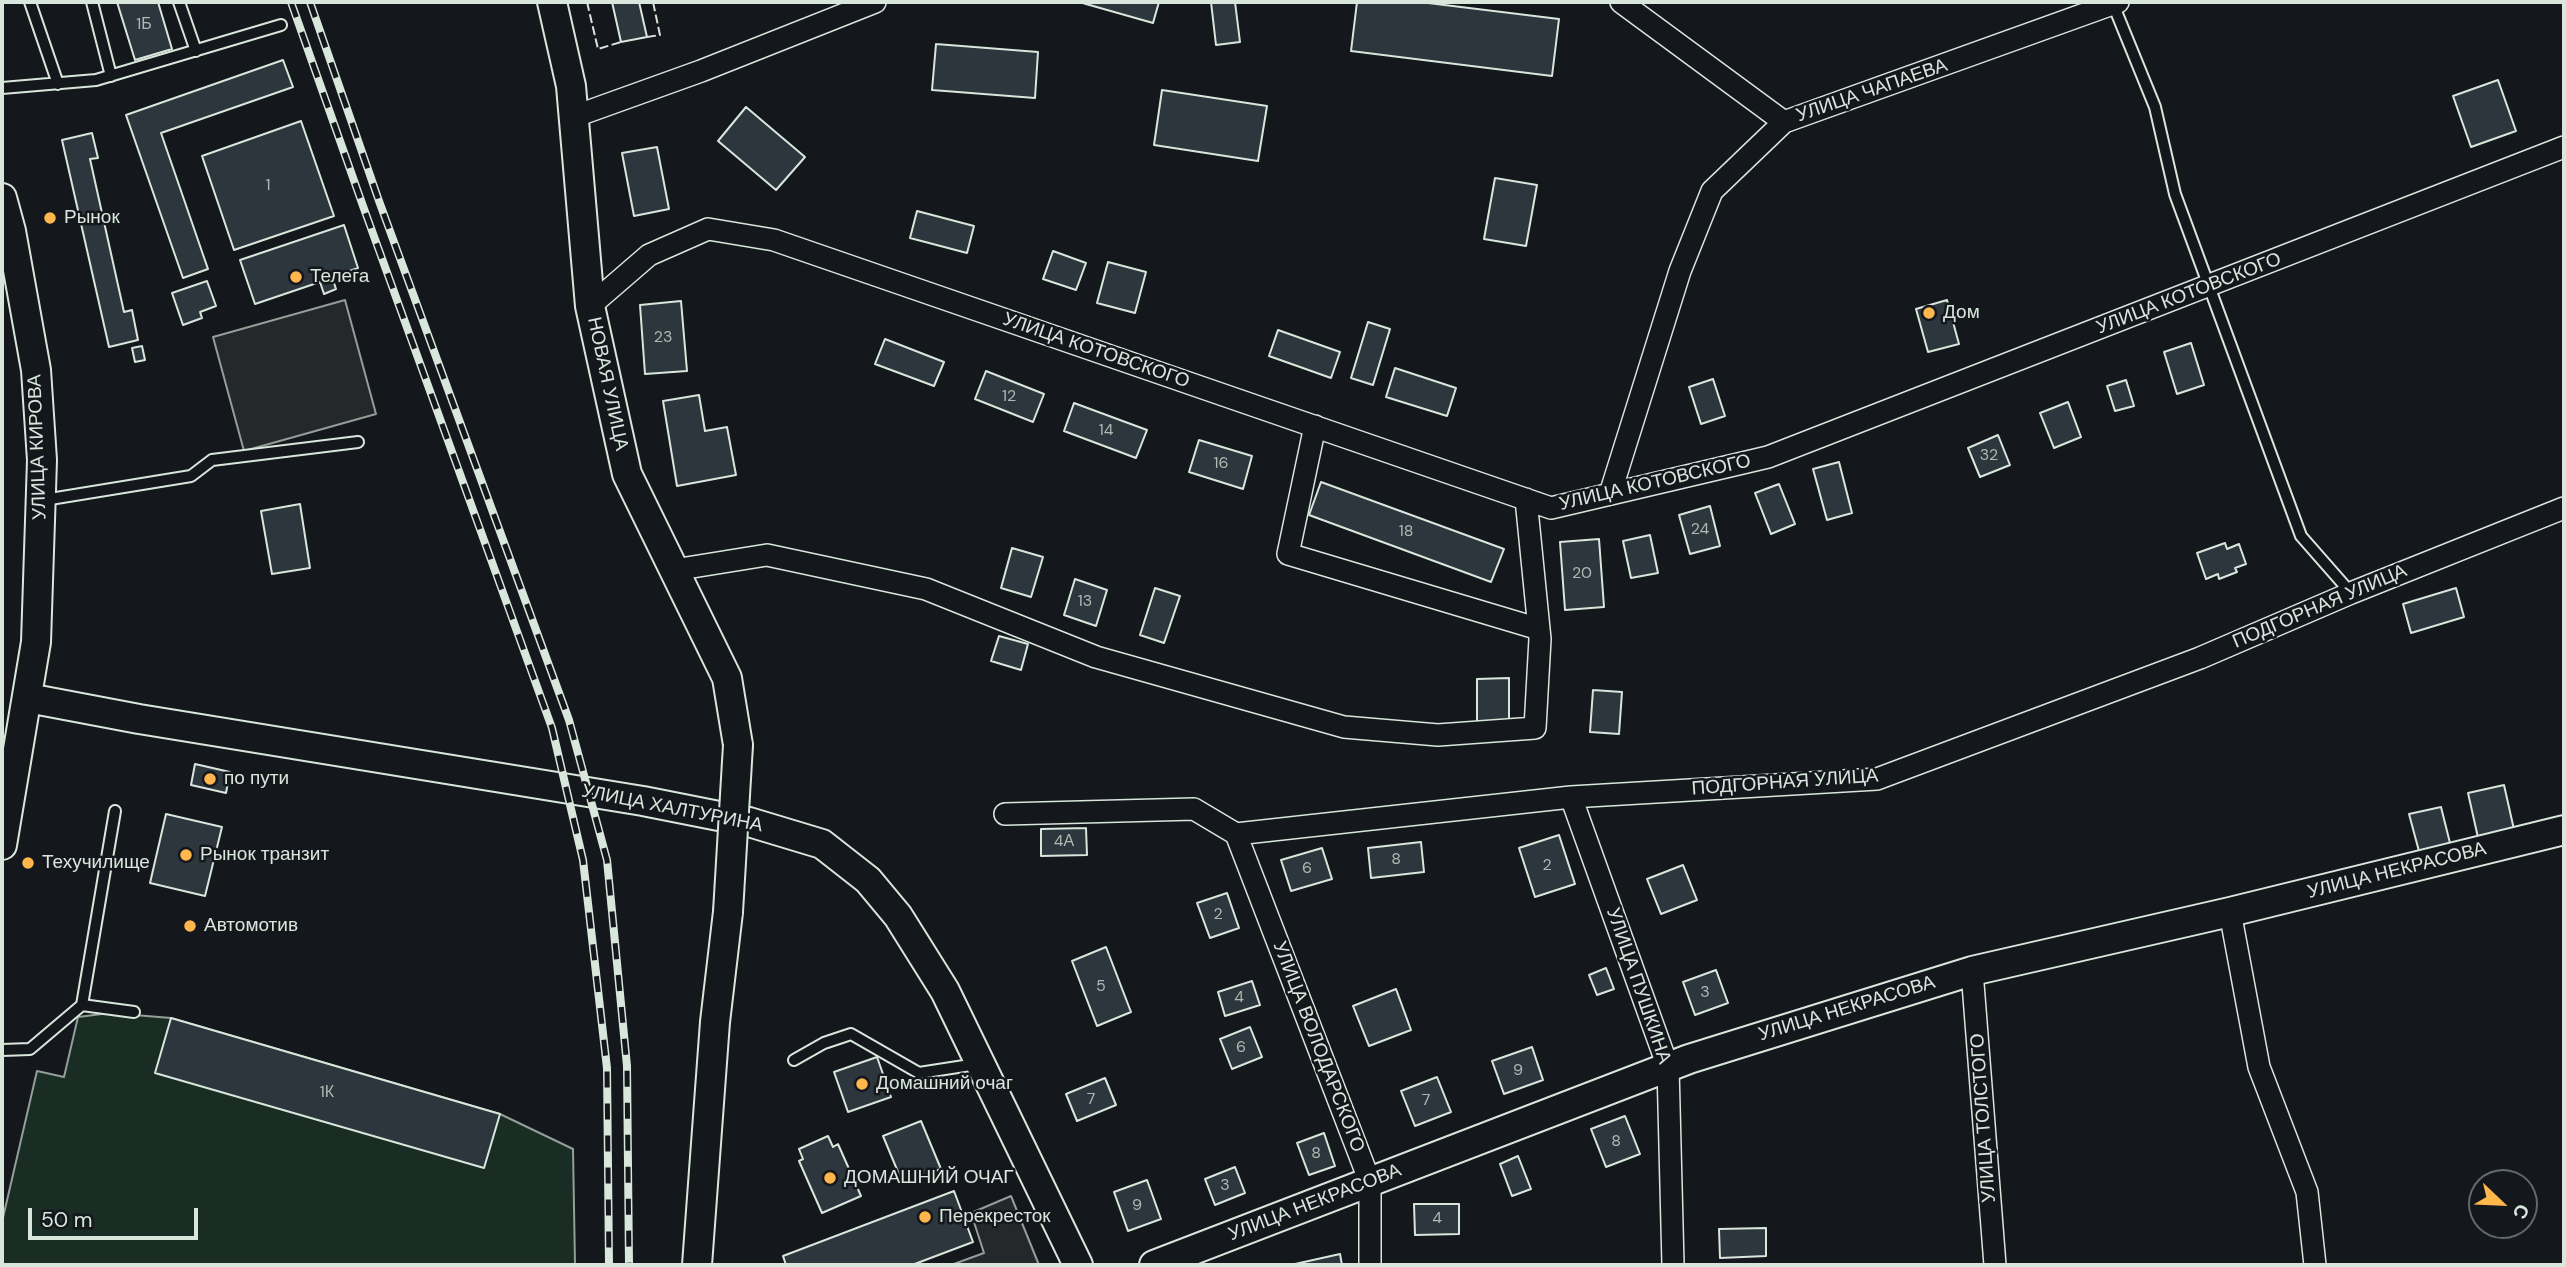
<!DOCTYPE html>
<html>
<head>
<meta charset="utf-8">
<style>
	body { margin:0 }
	#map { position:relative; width:2566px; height:1267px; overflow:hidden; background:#14181c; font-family:"DM Sans",sans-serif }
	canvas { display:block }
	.frame { position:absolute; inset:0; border:4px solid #d8e6dc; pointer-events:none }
	.north { position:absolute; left:2468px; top:1169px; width:70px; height:70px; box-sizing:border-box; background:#14181c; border:2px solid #626a69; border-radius:50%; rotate:113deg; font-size:19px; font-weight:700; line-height:28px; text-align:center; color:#d8e6dc }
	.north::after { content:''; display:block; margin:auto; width:24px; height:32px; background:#ffb74d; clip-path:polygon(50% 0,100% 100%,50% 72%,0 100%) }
	.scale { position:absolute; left:28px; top:1208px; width:170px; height:32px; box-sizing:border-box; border:4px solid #d8e6dc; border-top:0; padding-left:9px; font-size:21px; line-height:24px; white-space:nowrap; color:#d8e6dc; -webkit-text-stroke:5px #14181c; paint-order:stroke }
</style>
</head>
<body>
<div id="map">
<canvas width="2566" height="1267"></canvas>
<div class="frame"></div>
<div class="north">С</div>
<div class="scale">50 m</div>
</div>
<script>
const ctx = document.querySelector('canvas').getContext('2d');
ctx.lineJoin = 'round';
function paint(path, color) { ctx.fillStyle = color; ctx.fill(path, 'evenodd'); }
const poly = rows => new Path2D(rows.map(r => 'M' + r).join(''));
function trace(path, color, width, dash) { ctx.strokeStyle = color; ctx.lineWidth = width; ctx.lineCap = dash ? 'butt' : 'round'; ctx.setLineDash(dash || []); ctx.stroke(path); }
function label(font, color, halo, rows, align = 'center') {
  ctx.font = font + ' "DM Sans",sans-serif'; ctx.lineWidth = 5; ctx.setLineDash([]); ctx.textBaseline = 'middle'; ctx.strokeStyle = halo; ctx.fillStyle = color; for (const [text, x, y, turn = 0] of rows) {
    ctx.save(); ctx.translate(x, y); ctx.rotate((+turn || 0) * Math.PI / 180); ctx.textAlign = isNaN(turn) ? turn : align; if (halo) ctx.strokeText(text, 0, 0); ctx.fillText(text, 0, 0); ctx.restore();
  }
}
const green = poly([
	[110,1013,171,1018,500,1114,573,1149,575,1265,2,1265,2,1222,37,1071,64,1077,78,1017,110,1013]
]);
const parking = poly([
	[345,300,376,414,244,451,213,337,345,300],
	[1011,1196,1039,1265,951,1265,984,1253,971,1213,1011,1196]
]);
const building = poly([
	[117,2,158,2,172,49,135,60,117,2],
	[612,2,639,2,647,37,621,42,612,2],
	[1079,2,1159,2,1153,23,1079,2],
	[1211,2,1235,2,1240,42,1216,45,1211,2],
	[1357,2,1420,2,1559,19,1552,76,1351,51,1357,2],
	[936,44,1038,52,1035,98,932,90,936,44],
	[283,60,293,87,161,133,208,269,183,278,126,115,283,60],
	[2498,80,2516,131,2471,147,2453,96,2498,80],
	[1162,90,1267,106,1258,161,1154,145,1162,90],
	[746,107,805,157,776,190,718,141,746,107],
	[301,121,334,216,234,250,202,156,301,121],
	[92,133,98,158,90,159,124,312,132,310,138,340,109,347,62,140,92,133],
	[657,147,669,209,634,216,622,153,657,147],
	[1495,178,1537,185,1526,246,1484,239,1495,178],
	[917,211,974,226,967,253,910,238,917,211],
	[344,225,358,268,332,277,336,289,324,294,320,282,255,304,240,260,344,225],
	[1053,251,1086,263,1076,290,1043,279,1053,251],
	[1108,262,1146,272,1135,313,1097,303,1108,262],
	[207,281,216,306,200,312,202,318,183,325,172,293,207,281],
	[1947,300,1959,344,1928,352,1916,309,1947,300],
	[681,301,687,371,645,374,640,305,681,301],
	[1368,322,1390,329,1373,385,1351,378,1368,322],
	[1278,330,1340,352,1331,378,1269,356,1278,330],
	[885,339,944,362,934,386,875,364,885,339],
	[2191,343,2204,385,2177,394,2164,352,2191,343],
	[142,346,145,360,135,362,132,348,142,346],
	[1395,368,1456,388,1447,416,1386,397,1395,368],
	[986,371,1044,394,1033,422,975,399,986,371],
	[1713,379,1725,416,1701,424,1689,387,1713,379],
	[2126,380,2134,406,2115,411,2107,386,2126,380],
	[699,395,705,431,727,427,736,475,677,486,663,401,699,395],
	[2068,402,2081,437,2054,448,2040,413,2068,402],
	[1074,403,1147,430,1136,458,1064,431,1074,403],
	[1998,435,2010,465,1980,477,1968,448,1998,435],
	[1199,440,1252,456,1243,489,1189,472,1199,440],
	[1839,462,1852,513,1827,520,1813,469,1839,462],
	[1321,482,1504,549,1491,582,1309,515,1321,482],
	[1779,484,1795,524,1771,534,1755,493,1779,484],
	[300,504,310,568,272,574,261,511,300,504],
	[1710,506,1720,546,1690,554,1679,515,1710,506],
	[1650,535,1658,573,1631,578,1623,541,1650,535],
	[1599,539,1604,607,1565,610,1560,542,1599,539],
	[2225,543,2227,549,2239,544,2246,564,2235,568,2237,572,2219,579,2218,574,2206,579,2197,553,2225,543],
	[1012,548,1043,557,1031,597,1001,588,1012,548],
	[1075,579,1107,590,1096,626,1064,615,1075,579],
	[1155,588,1180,596,1164,643,1140,635,1155,588],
	[2456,588,2464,617,2411,633,2403,604,2456,588],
	[999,636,1028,644,1021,670,991,661,999,636],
	[1509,678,1509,721,1477,721,1477,679,1509,678],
	[1593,690,1622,692,1619,734,1590,732,1593,690],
	[195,764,230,772,226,793,191,785,195,764],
	[2504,785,2515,834,2479,842,2468,793,2504,785],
	[2441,807,2451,847,2420,855,2409,814,2441,807],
	[166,814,222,827,205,896,150,883,166,814],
	[1086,828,1087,855,1041,856,1041,829,1086,828],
	[1559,835,1575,884,1535,897,1519,848,1559,835],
	[1421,842,1424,872,1371,878,1368,848,1421,842],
	[1322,848,1332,879,1291,891,1281,860,1322,848],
	[1683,865,1697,900,1661,914,1647,879,1683,865],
	[1227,893,1239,928,1210,938,1197,903,1227,893],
	[1106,947,1131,1012,1097,1026,1072,961,1106,947],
	[1606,968,1614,989,1597,995,1589,975,1606,968],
	[1716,970,1728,1003,1695,1015,1683,982,1716,970],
	[1252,981,1260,1005,1225,1016,1218,992,1252,981],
	[1396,989,1411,1030,1369,1046,1353,1006,1396,989],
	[171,1018,500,1114,484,1168,155,1073,171,1018],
	[1250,1027,1262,1057,1232,1069,1220,1039,1250,1027],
	[1532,1047,1543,1080,1504,1094,1492,1061,1532,1047],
	[877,1057,891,1097,848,1112,834,1072,877,1057],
	[1437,1077,1451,1112,1415,1126,1401,1091,1437,1077],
	[1105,1078,1116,1105,1077,1121,1066,1094,1105,1078],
	[1625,1116,1640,1154,1606,1167,1591,1129,1625,1116],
	[921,1121,941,1169,903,1184,883,1136,921,1121],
	[1324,1133,1335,1166,1309,1175,1297,1143,1324,1133],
	[828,1136,833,1147,838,1144,861,1196,822,1213,799,1161,803,1159,799,1149,828,1136],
	[1518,1156,1531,1189,1512,1196,1500,1164,1518,1156],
	[1235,1167,1245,1193,1215,1205,1205,1179,1235,1167],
	[1147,1180,1161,1219,1128,1231,1114,1192,1147,1180],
	[954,1191,973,1242,912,1265,786,1265,783,1256,954,1191],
	[1414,1204,1459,1204,1459,1234,1415,1235,1414,1204],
	[1766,1228,1766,1256,1720,1258,1719,1229,1766,1228],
	[1340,1254,1342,1265,1296,1265,1295,1264,1340,1254]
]);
const lane = poly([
	[30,2,58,84],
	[92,2,111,76],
	[179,2,196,51],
	[2113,4,2155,107,2175,194,2301,536,2351,593],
	[2,88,96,80,281,25],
	[44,500,191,476,212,460,358,442],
	[82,1005,134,1012],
	[2,1050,30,1049,82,1005,115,811],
	[794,1060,824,1043,851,1034,919,1073,977,1064]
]);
const street = poly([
	[1621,2,1784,122],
	[573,117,701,71,875,2],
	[590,306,649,255,708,229,774,240,1551,508,1768,457,2564,147],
	[1315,426,1288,554,1539,629],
	[1610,494,1680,271,1712,191,1784,122,2118,2],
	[674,570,767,555,926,589,1096,657,1344,727,1438,735,1535,728,1540,639,1526,499],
	[1571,797,1668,1067,1673,1265],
	[1005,814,1194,809,1236,834,1571,797,1877,779,2200,658,2351,593,2564,508],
	[1236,834,1370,1182,1370,1265],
	[2230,912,2259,1067,2307,1192,2315,1265],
	[1972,971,1995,1265]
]);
const secondary = poly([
	[552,2,571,86,590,306,627,474,727,678,738,745],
	[2,198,11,231,36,370,42,460,36,642,2,845],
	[28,698,139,719,643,801,749,822,822,844,868,880,898,916,945,991,1078,1265],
	[697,1265,715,1022,728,912],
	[1154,1265,1689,1059,1972,971,2230,912,2564,830]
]);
const rail = poly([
	[291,2,363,206,552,728,583,860,607,1068,609,1265],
	[310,2,379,201,569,720,607,860,627,1066,629,1265]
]);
const secondaryBridge = poly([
	[728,912,738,745]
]);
const fence = poly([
	[587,2,598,49,621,42],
	[647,37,660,35,653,2]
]);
const markers = [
	[50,218,7,"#ffb74d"],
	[296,277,7,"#ffb74d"],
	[1929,313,7,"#ffb74d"],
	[210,779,7,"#ffb74d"],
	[186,855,7,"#ffb74d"],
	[28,863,7,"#ffb74d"],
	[190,926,7,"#ffb74d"],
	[862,1084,7,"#ffb74d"],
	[830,1178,7,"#ffb74d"],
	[925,1217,7,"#ffb74d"]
];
const numberNames = [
	["1Б",144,25],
	["1",268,186],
	["23",663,338],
	["12",1009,397],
	["14",1106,431],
	["32",1989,456],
	["16",1221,464],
	["24",1700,530],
	["18",1406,532],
	["20",1582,574],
	["13",1085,602],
	["4А",1064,842],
	["8",1396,860],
	["2",1547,866],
	["6",1307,869],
	["2",1218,915],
	["5",1101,987],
	["3",1705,993],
	["4",1239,998],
	["6",1241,1048],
	["9",1518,1071],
	["1К",327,1093],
	["7",1091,1100],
	["7",1426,1101],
	["8",1616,1142],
	["8",1316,1154],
	["3",1225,1186],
	["9",1137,1206],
	["4",1437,1219]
];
const streetNames = [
	["УЛИЦА ЧАПАЕВА",1872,91,-19],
	["УЛИЦА КОТОВСКОГО",2189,294,-21],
	["УЛИЦА КОТОВСКОГО",1096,351,19],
	["НОВАЯ УЛИЦА",607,384,78],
	["УЛИЦА КИРОВА",38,447,-92],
	["УЛИЦА КОТОВСКОГО",1655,483,-13],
	["ПОДГОРНАЯ УЛИЦА",2320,607,-23],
	["ПОДГОРНАЯ УЛИЦА",1785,783,-4],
	["УЛИЦА ХАЛТУРИНА",672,809,11],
	["УЛИЦА НЕКРАСОВА",2397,871,-14],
	["УЛИЦА ПУШКИНА",1638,986,71],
	["УЛИЦА НЕКРАСОВА",1847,1009,-17],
	["УЛИЦА ВОЛОДАРСКОГО",1318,1047,69],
	["УЛИЦА ТОЛСТОГО",1984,1118,-94],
	["УЛИЦА НЕКРАСОВА",1315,1203,-21]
];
const poiNames = [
	["Рынок",64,218],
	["Телега",310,277],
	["Дом",1943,313],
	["по пути",224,779],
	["Рынок транзит",200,855],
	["Техучилище",42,863],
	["Автомотив",204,926],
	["Домашний очаг",876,1084],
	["ДОМАШНИЙ ОЧАГ",844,1178],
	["Перекресток",939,1217]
];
paint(green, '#1a2d24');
trace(green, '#939e99', 2);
paint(parking, '#24282b');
trace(parking, '#939e99', 2);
paint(building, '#2c363c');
trace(building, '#d8e6dc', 2);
trace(lane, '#d8e6dc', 14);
trace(street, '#d8e6dc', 24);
trace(secondary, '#d8e6dc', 32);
trace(lane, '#14181c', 10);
trace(street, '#14181c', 21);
trace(secondary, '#14181c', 28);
trace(rail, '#d8e6dc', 8);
trace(rail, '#14181c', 5, [16]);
trace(secondaryBridge, '#d8e6dc', 32, []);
trace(secondaryBridge, '#14181c', 28);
trace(fence, '#d8e6dc', 2, [9, 3.5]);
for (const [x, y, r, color] of markers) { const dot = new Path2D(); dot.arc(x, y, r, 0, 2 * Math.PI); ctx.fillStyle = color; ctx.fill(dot); trace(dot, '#14181c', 2.5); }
label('16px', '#adbab4', null, numberNames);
label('19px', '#d8e6dc', '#14181c', streetNames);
label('19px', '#d8e6dc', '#14181c', poiNames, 'left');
</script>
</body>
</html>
